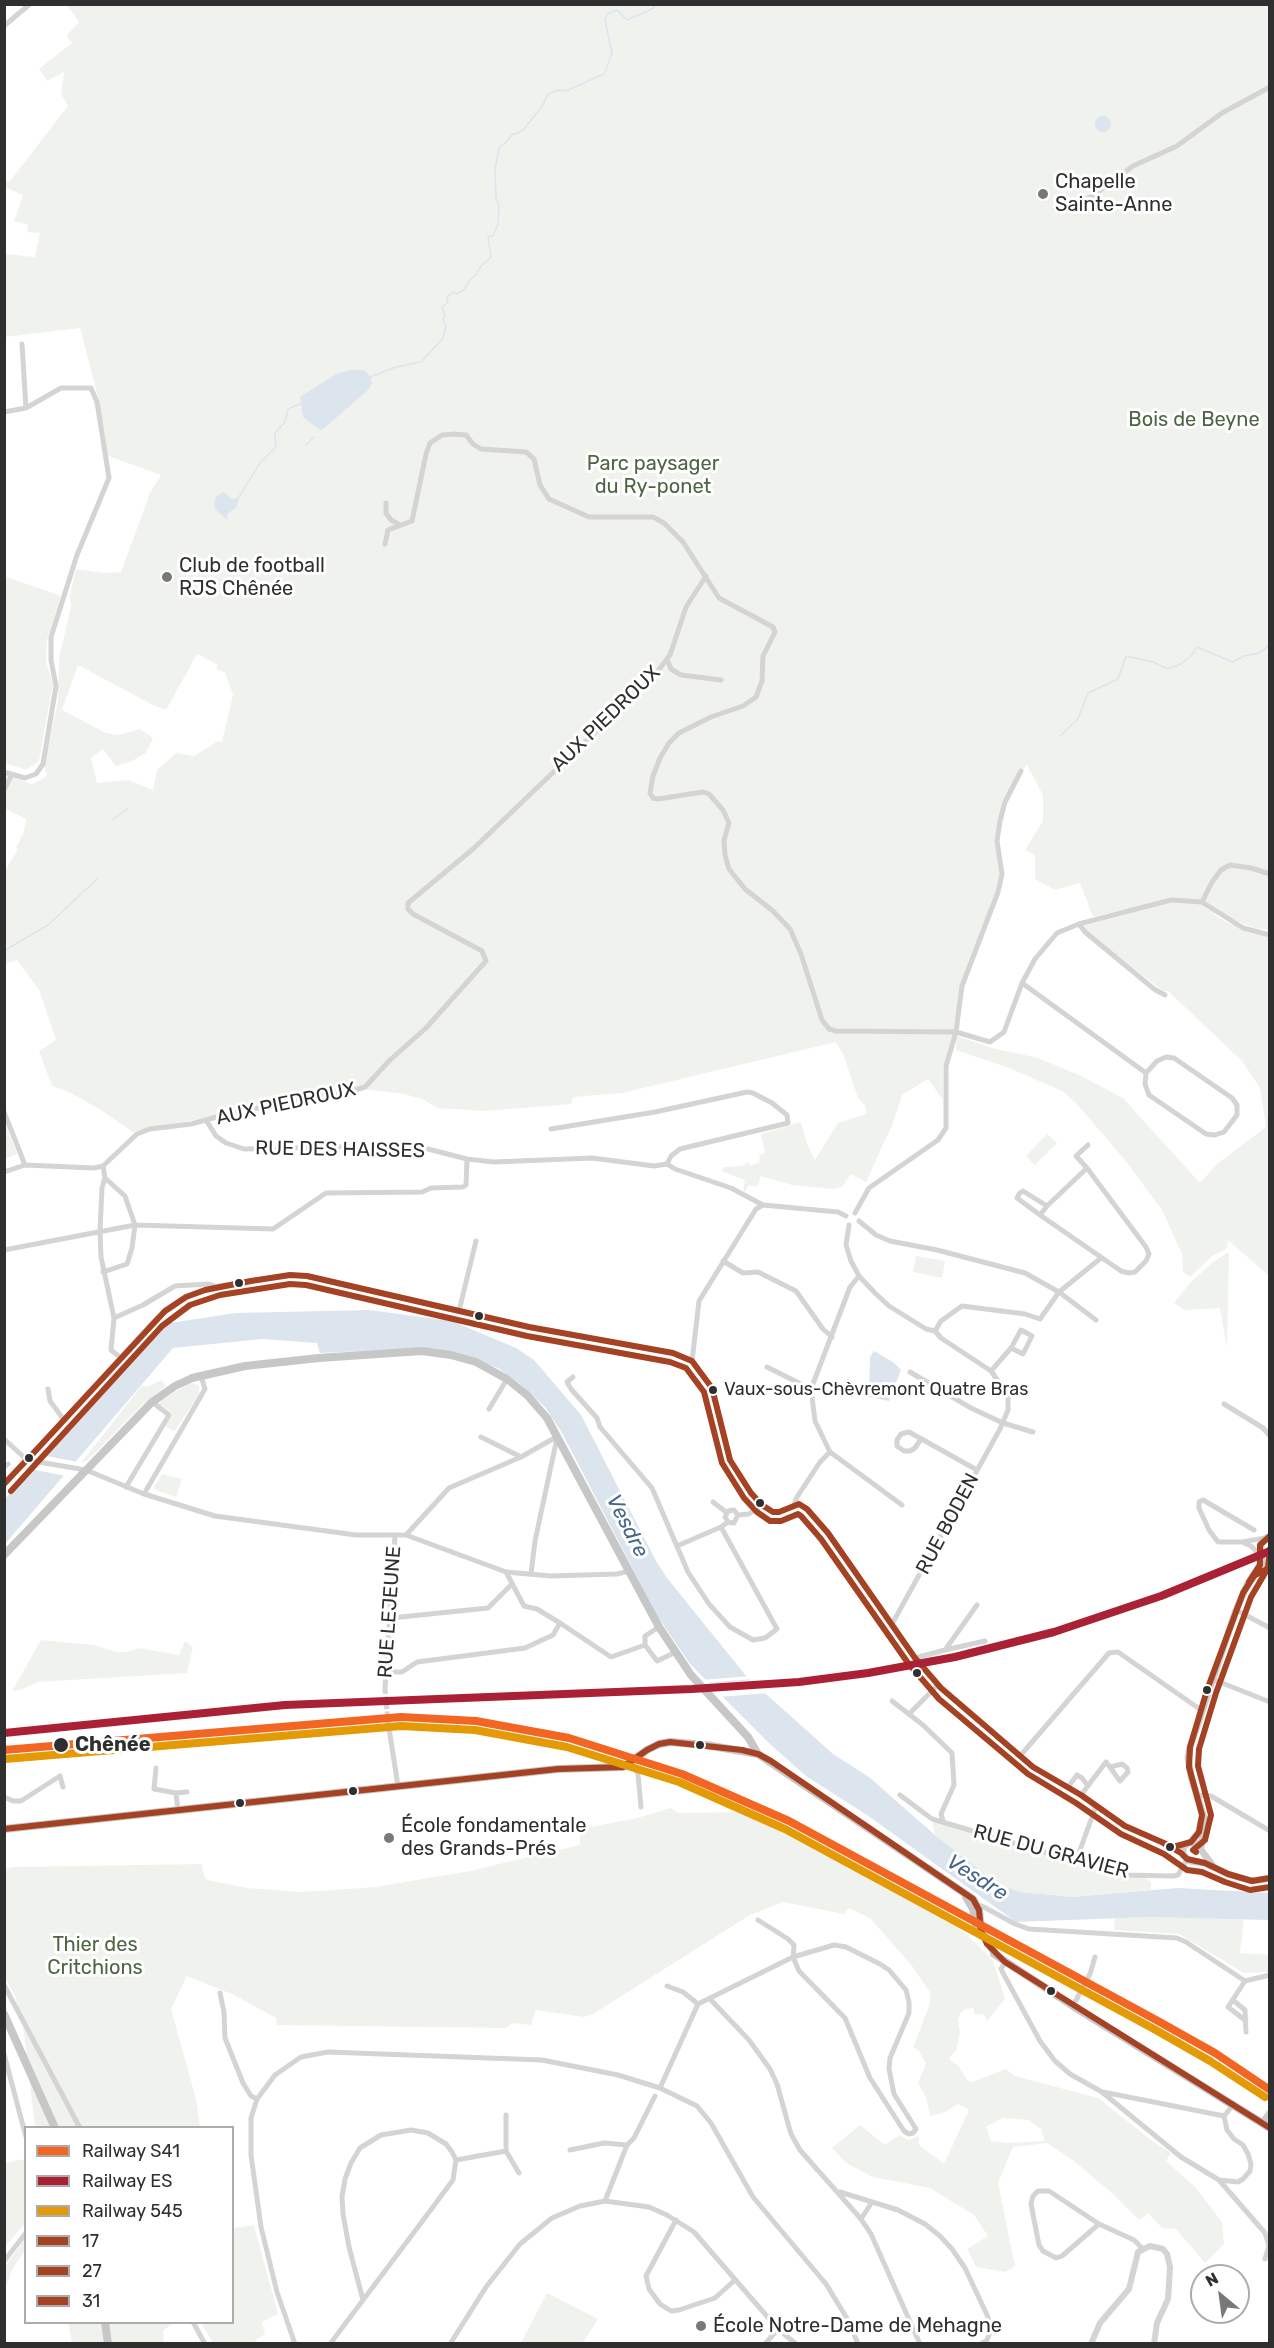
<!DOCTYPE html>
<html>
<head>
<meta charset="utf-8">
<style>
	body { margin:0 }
	#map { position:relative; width:1274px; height:2348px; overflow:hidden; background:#fff; font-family:Rubik,sans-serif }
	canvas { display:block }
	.frame { position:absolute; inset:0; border:6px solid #2f2f2f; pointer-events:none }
	.legend { position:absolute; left:24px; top:2126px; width:210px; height:198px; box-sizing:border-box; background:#fff; border:2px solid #acacac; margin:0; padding:8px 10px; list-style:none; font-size:18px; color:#2f2f2f }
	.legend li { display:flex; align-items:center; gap:12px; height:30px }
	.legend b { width:30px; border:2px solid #acacac }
	.north { position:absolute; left:1190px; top:2264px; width:60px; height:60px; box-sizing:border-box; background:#fff; border:2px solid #acacac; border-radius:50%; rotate:331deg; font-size:16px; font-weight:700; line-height:24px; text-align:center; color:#2f2f2f }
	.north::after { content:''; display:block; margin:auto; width:21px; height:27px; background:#787878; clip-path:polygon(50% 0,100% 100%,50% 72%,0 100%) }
</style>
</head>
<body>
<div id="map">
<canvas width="1274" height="2348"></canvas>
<div class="frame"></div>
<ul class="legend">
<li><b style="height:8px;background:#f26522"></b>Railway S41</li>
<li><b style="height:8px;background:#aa2135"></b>Railway ES</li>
<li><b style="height:8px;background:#e39a05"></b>Railway 545</li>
<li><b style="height:8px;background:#a64224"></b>17</li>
<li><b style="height:8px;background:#a64224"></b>27</li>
<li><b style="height:8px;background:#a64224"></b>31</li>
</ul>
<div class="north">N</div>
</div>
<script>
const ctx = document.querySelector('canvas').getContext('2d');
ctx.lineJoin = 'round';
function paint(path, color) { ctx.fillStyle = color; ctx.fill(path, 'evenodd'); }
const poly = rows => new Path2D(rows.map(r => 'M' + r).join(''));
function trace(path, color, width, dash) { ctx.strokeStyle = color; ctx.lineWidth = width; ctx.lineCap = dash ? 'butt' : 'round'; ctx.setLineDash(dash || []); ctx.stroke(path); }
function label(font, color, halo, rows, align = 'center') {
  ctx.font = font + ' Rubik,sans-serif'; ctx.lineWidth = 6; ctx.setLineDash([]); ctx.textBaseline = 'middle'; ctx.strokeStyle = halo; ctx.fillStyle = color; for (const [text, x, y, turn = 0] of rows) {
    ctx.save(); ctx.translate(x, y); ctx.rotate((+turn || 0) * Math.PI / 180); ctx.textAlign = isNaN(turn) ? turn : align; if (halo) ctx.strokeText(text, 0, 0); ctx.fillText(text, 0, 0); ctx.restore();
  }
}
const green = poly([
	[67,5,1269,5,1269,930,1255,928,1210,912,1228,923,1269,937,1269,1276,1228,1240,1227,1248,1212,1256,1190,1277,1183,1272,1182,1254,1162,1210,1125,1160,1076,1103,1062,1091,1009,1068,956,1050,957,1036,996,1049,1038,1058,1079,1075,1123,1098,1200,1183,1217,1164,1266,1127,1260,1088,1242,1061,1169,992,1162,990,1085,931,1084,926,1172,902,1174,898,1093,917,1080,883,1055,890,1035,879,1035,856,1025,850,1043,821,1043,795,1027,765,1021,771,1005,802,997,841,1002,874,962,986,951,1053,943,1066,943,1100,928,1079,902,1095,893,1123,866,1182,851,1174,842,1187,833,1189,792,1185,761,1176,757,1187,749,1185,745,1192,743,1191,745,1180,721,1171,724,1167,742,1166,748,1162,751,1166,759,1162,760,1155,765,1153,761,1134,801,1122,807,1144,815,1160,838,1123,866,1114,865,1105,858,1098,843,1054,836,1042,622,1093,573,1097,571,1104,483,1111,438,1108,422,1099,404,1094,356,1088,133,1132,101,1110,69,1092,52,1086,39,1051,56,1040,39,990,17,960,5,964,5,871,18,849,16,847,23,835,26,819,5,808,4,774,32,784,47,776,44,766,58,701,59,658,71,607,70,596,76,569,105,573,121,572,150,493,161,475,108,456,98,397,80,328,5,337,5,300,7,300,5,298,5,254,35,257,40,233,27,232,28,225,14,221,23,195,5,187,5,181,10,181,68,106,61,94,64,72,47,81,39,69,72,43,66,36,79,22],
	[197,654,218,665,216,669,225,673,233,695,222,742,218,741,194,756,176,753,157,770,153,790,128,780,97,783,91,758,103,749,116,766,132,761,146,753,153,738,140,729,118,735,106,733,62,710,78,665,153,705,166,710],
	[4,576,61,596,47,640,46,662,53,683,39,761,26,770,5,763],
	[4,1121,17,1154,5,1159,4,1159],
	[1047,1134,1057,1143,1035,1165,1026,1156],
	[1229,1252,1227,1349,1220,1308,1184,1310,1174,1303,1190,1283,1213,1262],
	[916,1256,945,1261,942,1278,913,1272],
	[162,1380,166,1386,144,1403,88,1460,81,1463,142,1385,146,1387],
	[191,1382,199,1386,199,1394,174,1432,164,1425,172,1413,157,1403],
	[162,1474,182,1479,176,1497,153,1489],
	[41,1640,94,1645,116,1652,127,1652,139,1648,179,1655,185,1641,193,1647,187,1673,38,1682,23,1689,12,1691],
	[671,1808,678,1813,738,1812,837,1852,937,1906,993,1960,1005,1999,987,2021,984,2014,975,2015,973,2008,965,2009,960,2014,958,2020,960,2033,956,2051,949,2058,953,2063,958,2065,967,2080,972,2082,1006,2069,1015,2076,1098,2098,1151,2140,1171,2153,1166,2161,1196,2188,1222,2222,1224,2244,1205,2263,1176,2229,1162,2228,1148,2213,1141,2219,1138,2219,1114,2195,1074,2161,1047,2143,1013,2147,998,2183,1015,2266,1005,2272,976,2267,967,2249,988,2236,974,2215,930,2188,873,2177,846,2163,832,2148,860,2125,885,2145,900,2135,908,2140,919,2136,919,2145,944,2164,969,2110,958,2104,945,2112,930,2116,926,2097,918,2083,926,2064,918,2049,913,2048,930,2003,930,1992,912,1966,871,1919,849,1908,844,1914,783,1902,750,1915,593,2014,584,2017,536,2010,531,2025,513,2023,506,2028,277,2025,276,2018,234,1995,187,1976,171,2009,196,2099,200,2127,35,2127,23,2025,15,1996,5,1978,4,1870,11,1867,202,1864,204,1876,207,1880,248,1888,302,1892,376,1887,470,1871,580,1845,580,1829,637,1818],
	[1003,2118,1029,2120,1041,2129,1045,2141,1008,2143,991,2141,986,2127],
	[932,1819,1123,1875,1143,1876,1151,1882,1151,1890,1072,1897,1020,1892,998,1884,935,1835],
	[1149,1917,1244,1919,1240,1953,1269,1955,1269,1972,1244,1973,1179,1934,1114,1930,1115,1918],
	[25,2159,25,2223,5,2247,5,2163],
	[254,2225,278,2314,262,2322,265,2334,257,2339,255,2343,213,2343,201,2323,232,2322,233,2228],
	[25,2239,25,2250,12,2270,7,2284,5,2285,5,2266],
	[547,2293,598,2319,583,2343,521,2343],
	[68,2323,173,2323,163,2331,164,2344,72,2343]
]);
const water = poly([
	'1095 124a8 8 0 1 1 16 0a8 8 0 1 1-16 0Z',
	[351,370,364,370,371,377,372,384,368,390,322,430,317,428,303,417,300,397,336,374],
	[223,492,232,499,239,498,236,508,228,513,227,520,215,509,214,503,217,496],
	[369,1310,452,1321,516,1348,534,1360,581,1415,656,1561,667,1578,747,1677,833,1754,869,1777,935,1835,998,1884,1020,1892,1072,1897,1178,1888,1269,1893,1269,1920,1149,1917,1016,1922,867,1815,806,1776,770,1744,690,1664,658,1617,562,1433,545,1407,518,1382,498,1368,458,1353,429,1348,320,1353,317,1343,262,1339,173,1348,5,1544,5,1499,120,1366,163,1324,236,1313],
	[874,1351,893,1362,901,1370,889,1401,869,1397,870,1357]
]);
const pier = poly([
	[41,1455,78,1462,66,1476,30,1469],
	[751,1676,754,1679,704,1683,701,1680],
	[755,1680,770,1693,718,1697,706,1684]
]);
const stream = poly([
	[370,377,396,367,421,362,443,338,446,326,443,320,445,315,442,307,448,302,447,297,453,292,456,294,464,290,470,280,476,275,481,266,491,257,488,237,493,236,498,224,499,205,496,198,495,170,499,148,509,139,512,134,516,134,524,129,543,105,547,95,557,90,566,91,604,74,612,54,605,20,607,14,617,10,627,20,652,9,656,4],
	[306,445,314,437],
	[237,500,260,463,276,447,275,433,285,422,288,409,302,403],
	[1060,736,1078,719,1088,693,1118,679,1126,656,1153,662,1168,669,1179,665,1191,656,1197,647,1233,662,1244,656,1259,653,1270,645],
	[112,820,127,809],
	[4,954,7,949,48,925,97,879]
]);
const minorTunnel = poly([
	[385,1689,388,1722],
	[1084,1985,1090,1974]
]);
const minor = poly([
	[4,26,30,4],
	[1055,209,1091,197,1133,166,1177,146,1222,113,1270,87],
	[22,344,26,408],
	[4,412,26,408,61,388,91,388,97,402,109,478,77,555,51,637,51,660,56,686,43,764,36,774,25,778,4,772],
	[386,503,386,513,391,520,400,525],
	[385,544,388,530,412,521,426,454,430,443,442,435,454,434,466,435,473,444,481,449,526,452,534,459,540,485,549,499,589,517,653,517,664,523,683,542,719,598,773,627,775,632,763,656,762,681,756,697,743,706,711,717,679,733,669,743,660,758,653,776,650,793,653,798,658,799,703,792,709,794,723,810,729,823,724,840,725,855,729,869,745,889,773,911,790,929,801,954,822,1020,829,1029,836,1031,956,1032,990,1042,1004,1032,1022,983,1035,959,1057,933,1079,924,1171,900,1202,902],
	[667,659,671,669,681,675,721,680],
	[4,790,12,774],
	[1202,902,1212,882,1221,870,1230,865,1251,868,1270,874],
	[1202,902,1243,928,1270,935],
	[1079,924,1085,932,1154,989,1165,995],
	[1022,983,1146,1073,1145,1084,1149,1095,1206,1134,1215,1135,1224,1132,1237,1115,1237,1105,1232,1098,1174,1058,1166,1057,1157,1061,1146,1073],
	[4,1112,25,1165],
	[206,1120,216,1136,226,1143,244,1149,378,1146,424,1148,467,1159,494,1162,592,1158,654,1166,667,1164,675,1169,731,1188,763,1205],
	[551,1129,655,1112,747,1092,753,1093,772,1103,787,1115,788,1123,680,1149,671,1156,667,1164],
	[103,1166,105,1178,125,1196,135,1225,132,1248,127,1264,103,1272],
	[1087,1168,1146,1247,1149,1254,1146,1261,1135,1272,1129,1273,1121,1271,1040,1215,1047,1206,1087,1168],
	[1087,1168,1076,1156,1088,1145],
	[4,1172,25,1165,94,1168,103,1166,137,1134,150,1129,191,1124,224,1115,313,1097,346,1093,365,1087,390,1060,426,1028,486,961,482,951,413,914,408,909,408,903,473,849,654,676,670,655,686,607,706,576],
	[105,1178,102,1188,100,1231,101,1257,114,1318,111,1350,121,1358],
	[855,1213,869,1188,938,1140,946,1128,946,1066,956,1032,962,986,998,892,1002,874,997,841,1000,821,1005,802,1021,771],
	[1040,1215,1017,1198,1019,1194,1023,1191,1047,1206],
	[859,1221,876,1235,890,1241,937,1250,1025,1273,1059,1292,1096,1320],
	[849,1225,846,1245,851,1261,859,1276,875,1293,889,1306,926,1329,935,1331,941,1338,991,1371,1008,1395,1008,1410,1000,1429,892,1624],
	[4,1250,135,1225,273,1229,326,1193,422,1192,431,1188,463,1187,466,1185,467,1159],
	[723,1261,743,1273,758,1272,796,1291,823,1329,832,1337],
	[459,1311,476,1241],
	[114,1318,143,1305,175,1286,209,1284,215,1286],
	[935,1331,941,1321,962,1306,1025,1314,1040,1319,1059,1292,1101,1258],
	[692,1361,699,1301,756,1209,763,1205,838,1212,846,1216],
	[767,1367,811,1389],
	[991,1371,1011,1348,1023,1354,1032,1336,1021,1330,1011,1348],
	[910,1372,971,1408,1003,1423,1033,1432],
	[573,1377,567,1382,571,1389,597,1418,600,1427,652,1488,688,1572,709,1604,730,1627,753,1640,765,1638,777,1629,721,1527],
	[48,1389,50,1401,64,1420],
	[1224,1404,1263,1428,1270,1436],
	[489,1409,507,1379],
	[481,1437,521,1457],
	[4,1439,27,1460],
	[921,1439,915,1448,910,1451,904,1451,897,1446,897,1440,901,1434,909,1432,977,1470],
	[830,1452,902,1505],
	[27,1460,86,1470,144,1494,215,1516,356,1535,406,1535,506,1572,551,1576,617,1574,629,1571],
	[4,1467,8,1464],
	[4,1485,156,1319,186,1297,218,1286,290,1275,307,1276,529,1327,673,1353,692,1361,712,1388,730,1460,751,1493,762,1505,773,1512,779,1512,799,1504,807,1509,828,1533,915,1658,941,1688,1033,1767,1081,1795,1125,1826,1169,1846,1183,1855],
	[126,1487,169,1415,152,1402],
	[144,1494,205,1389,201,1376],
	[713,1502,726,1512],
	[794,1505,797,1497,820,1462,830,1452,815,1421,811,1389,850,1287,859,1276],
	[728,1522,725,1517,728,1511,734,1510,738,1515,749,1514,762,1505],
	[1254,1530,1203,1500,1199,1502,1199,1508,1209,1530,1218,1542,1242,1542,1265,1538],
	[406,1535,449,1488,521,1457,558,1436],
	[1244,1543,1251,1546,1259,1554],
	[677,1546,721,1527,728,1522,734,1523,738,1515],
	[506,1572,524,1606,537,1609,560,1623,611,1657,645,1645,645,1636,659,1627],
	[531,1574,535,1541,557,1438],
	[1236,1610,1270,1628],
	[391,1618,488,1608,511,1585],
	[645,1645,657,1661,676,1652],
	[945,1650,985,1641],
	[915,1658,945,1650,977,1605],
	[386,1672,402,1672,417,1662,525,1648,553,1635,560,1623],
	[1212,1679,1270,1702],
	[385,1689,395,1535],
	[892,1701,923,1725,952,1753,954,1785,941,1814,943,1821],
	[910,1713,938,1685],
	[388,1722,398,1786],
	[1020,1756,1109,1653,1118,1652,1201,1710],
	[631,1763,638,1774,641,1807],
	[156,1768,154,1789,176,1793,178,1810],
	[1068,1787,1077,1775,1082,1778,1088,1786],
	[176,1793,187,1792],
	[900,1795,932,1819,1123,1875,1173,1876,1178,1875,1187,1859],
	[1081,1795,1106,1762,1120,1781,1128,1772,1127,1768,1122,1764,1110,1767],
	[1197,1795,1211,1796,1270,1831],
	[4,1797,13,1801,21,1801,60,1776,63,1787],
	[1076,1861,1096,1806],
	[975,1905,982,1906,1015,1924,1029,1929,1177,1938,1186,1942,1245,1981],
	[1005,1962,1001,1969,1003,1973,1040,2041,1055,2061,1070,2074,1102,2092,1181,2157,1219,2180,1265,2233,1269,2246,1265,2259],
	[1090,1974,1095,1957],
	[1245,1981,1228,2007,1246,2021],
	[1245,1981,1270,1975],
	[4,1985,80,2128],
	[667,1986,683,1992,698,2004],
	[220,1993,224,2012,225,2038,243,2083,251,2096,257,2099],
	[710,1999,749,2040,770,2069,777,2084,791,2134,800,2150,861,2219,871,2234,920,2344],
	[1234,2001,1245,2010,1246,2032],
	[1073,2006,1084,1985],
	[4,2054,26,2137],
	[660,2088,698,2004,793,1957,834,1945,846,1947,880,1964,889,1970,906,1990,909,2002,909,2013,890,2058,889,2069,894,2094,916,2129,913,2133,909,2134,904,2131,870,2078,845,2018,799,1971,793,1957,794,1945,788,1939,758,1920],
	[1103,2092,1224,2116],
	[506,2115,506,2151,519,2173],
	[627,2145,634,2138,655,2096],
	[570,2150,604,2143,627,2145,605,2201],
	[456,2160,506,2151],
	[1219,2180,1238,2182,1243,2179,1250,2171,1251,2164,1248,2154,1243,2145,1234,2139,1227,2130,1224,2116,1233,2105],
	[840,2192,898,2210,925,2224,940,2236,952,2249,965,2268,988,2317,991,2330,987,2340,981,2344],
	[861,2219,872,2202],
	[676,2220,646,2276,649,2289,660,2304,671,2311,679,2310,715,2298,735,2280],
	[1099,2224,1062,2256,1056,2258,1043,2251,1039,2245,1031,2204,1033,2196,1038,2191,1049,2191,1099,2224,1134,2240,1142,2248],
	[4,2261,26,2233],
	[193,2322,205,2344],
	[295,2344,277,2292,261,2227,251,2155,251,2118,257,2099,275,2075,301,2057,328,2052,542,2060,618,2075,660,2088,697,2106,711,2123,753,2197,826,2284,848,2320,858,2344],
	[330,2344,421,2223,453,2180,456,2160,452,2152,446,2144,428,2133,411,2130,381,2135,360,2148,351,2163,345,2179,342,2197,343,2214,349,2247,363,2300],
	[450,2344,486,2287,520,2244,552,2218,580,2206,605,2201,649,2207,667,2215,694,2232,778,2329,796,2344],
	[765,2344,778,2329]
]);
const tertiary = poly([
	[1091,2344,1100,2323,1129,2289,1138,2252,1150,2246,1163,2249,1167,2254,1170,2267,1168,2299,1157,2323,1154,2344]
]);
const secondary = poly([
	[1270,1536,1262,1541,1259,1554,1264,1563,1270,1566],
	[1191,1842,1199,1832,1201,1821],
	[1201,1847,1205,1821,1191,1776,1188,1758,1190,1747,1236,1610,1247,1585,1260,1565,1260,1558],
	[1213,1866,1196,1843,1188,1843,1183,1847,1183,1855,1190,1861,1205,1863,1228,1874,1252,1881,1270,1878],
	[1262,2123,1270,2113]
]);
const primary = poly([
	[4,1555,152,1402,175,1386,192,1378,245,1366,319,1358,422,1351,451,1355,476,1362,507,1379,527,1395,547,1418,659,1627,691,1675,748,1737,758,1754,973,1899,979,1910,981,1931,996,1955],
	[4,1829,558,1769,623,1767,647,1750,659,1744,670,1742,706,1745,758,1754],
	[966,1897,973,1909,976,1925],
	[994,1954,1073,2006,1270,2128],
	[4,2014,55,2128],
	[105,2322,108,2344]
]);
const bus1 = poly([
	[27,1460,165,1311,186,1297,205,1290,251,1281,290,1275,307,1276,529,1327,673,1353,692,1361,712,1388,730,1460,751,1493,762,1505,773,1512,779,1512,799,1504,807,1509,828,1533,915,1658,941,1688,1033,1767,1081,1795,1125,1826,1173,1847,1191,1842,1199,1832,1202,1815,1189,1767,1190,1747,1207,1690,1243,1593,1254,1576,1270,1567],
	[4,1484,39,1447],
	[1249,1582,1260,1565,1260,1545,1270,1536],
	[1163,1843,1181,1853,1187,1859,1205,1863,1228,1874,1252,1881,1270,1878]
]);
const bus2 = poly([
	[11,1491,162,1326,190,1305,220,1295,290,1284,306,1285,527,1336,670,1362,686,1368,704,1392,722,1463,744,1498,757,1512,770,1521,781,1521,798,1514,801,1516,821,1539,908,1663,939,1699,1028,1774,1076,1803,1121,1834,1164,1854,1187,1870,1202,1872,1225,1882,1250,1890,1270,1887],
	[1196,1852,1193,1850,1205,1840,1211,1815,1198,1766,1199,1749,1216,1693,1251,1597,1268,1568,1270,1549]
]);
const bus3 = poly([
	[4,1829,558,1769,623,1767,647,1750,659,1744,670,1742,742,1750,758,1754,771,1761,973,1899,979,1910,981,1931,987,1944,1005,1962,1270,2128]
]);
const rail1 = poly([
	[4,1750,401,1717,476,1721,569,1738,682,1774,789,1821,1158,2021,1215,2053,1270,2090]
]);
const rail2 = poly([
	[4,1733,285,1705,692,1689,799,1682,868,1673,955,1657,1054,1632,1161,1596,1270,1551]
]);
const rail3 = poly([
	[5,1759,401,1726,475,1730,567,1747,679,1782,785,1829,1154,2029,1210,2061,1265,2097]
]);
const markers = [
	[1043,194,6,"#787878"],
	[167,577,6,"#787878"],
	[239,1283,5,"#2f2f2f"],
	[479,1316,5,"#2f2f2f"],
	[713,1390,5,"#2f2f2f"],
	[29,1458,5,"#2f2f2f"],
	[760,1503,5,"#2f2f2f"],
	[917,1673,5,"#2f2f2f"],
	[1207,1690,5,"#2f2f2f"],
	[61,1745,8,"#2f2f2f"],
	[700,1745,5,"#2f2f2f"],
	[353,1791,5,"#2f2f2f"],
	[240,1803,5,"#2f2f2f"],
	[389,1838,6,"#787878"],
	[1170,1847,5,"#2f2f2f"],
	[1051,1991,5,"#2f2f2f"],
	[701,2326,6,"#787878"]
];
const busNames = [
	["Vaux-sous-Chèvremont Quatre Bras",724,1390]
];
const poiNames = [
	["Chapelle",1055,182],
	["Sainte-Anne",1055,205],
	["Club de football",179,566],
	["RJS Chênée",179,589],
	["École fondamentale",401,1826],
	["des Grands-Prés",401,1849],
	["École Notre-Dame de Mehagne",713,2326]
];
const parkNames = [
	["Bois de Beyne",1194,420],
	["Parc paysager",653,464],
	["du Ry-ponet",653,487],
	["Thier des",95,1945],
	["Critchions",95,1968]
];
const streetNames = [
	["AUX PIEDROUX",606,719,-44],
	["AUX PIEDROUX",286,1104,-12],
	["RUE DES HAISSES",340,1150,1],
	["RUE BODEN",948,1524,-62],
	["RUE LEJEUNE",390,1612,-86],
	["RUE DU GRAVIER",1051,1852,15]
];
const stopNames = [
	["Chênée",75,1745]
];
const waterNames = [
	["Vesdre",627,1526,63],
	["Vesdre",977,1878,32]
];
paint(green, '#f0f3ed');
paint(water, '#dce4ee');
paint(pier, '#fff');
trace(stream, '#dce4ee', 1.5);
trace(minorTunnel, '#d5d5d5', 5, [5, 2.5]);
trace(minor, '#d4d4d4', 5);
trace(tertiary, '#d4d4d4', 6);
trace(secondary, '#cdcdcd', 7);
trace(primary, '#c7c7c7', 8);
trace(bus1, '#a64224', 6);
trace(bus2, '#a64224', 6);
trace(bus3, '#a64224', 6);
trace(rail1, '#f26522', 8);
trace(rail2, '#aa2135', 8);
trace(rail3, '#e39a05', 8);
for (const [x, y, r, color] of markers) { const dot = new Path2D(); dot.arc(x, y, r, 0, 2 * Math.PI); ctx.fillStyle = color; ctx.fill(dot); trace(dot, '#fff', 2); }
label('18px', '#2f2f2f', '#fff', busNames, 'left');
label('20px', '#2f2f2f', '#fff', poiNames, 'left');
label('20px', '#4d6542', '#fff', parkNames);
label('20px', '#2f2f2f', '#fff', streetNames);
label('bold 20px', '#2f2f2f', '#fff', stopNames, 'left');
label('italic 21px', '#476587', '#fff', waterNames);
</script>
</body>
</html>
